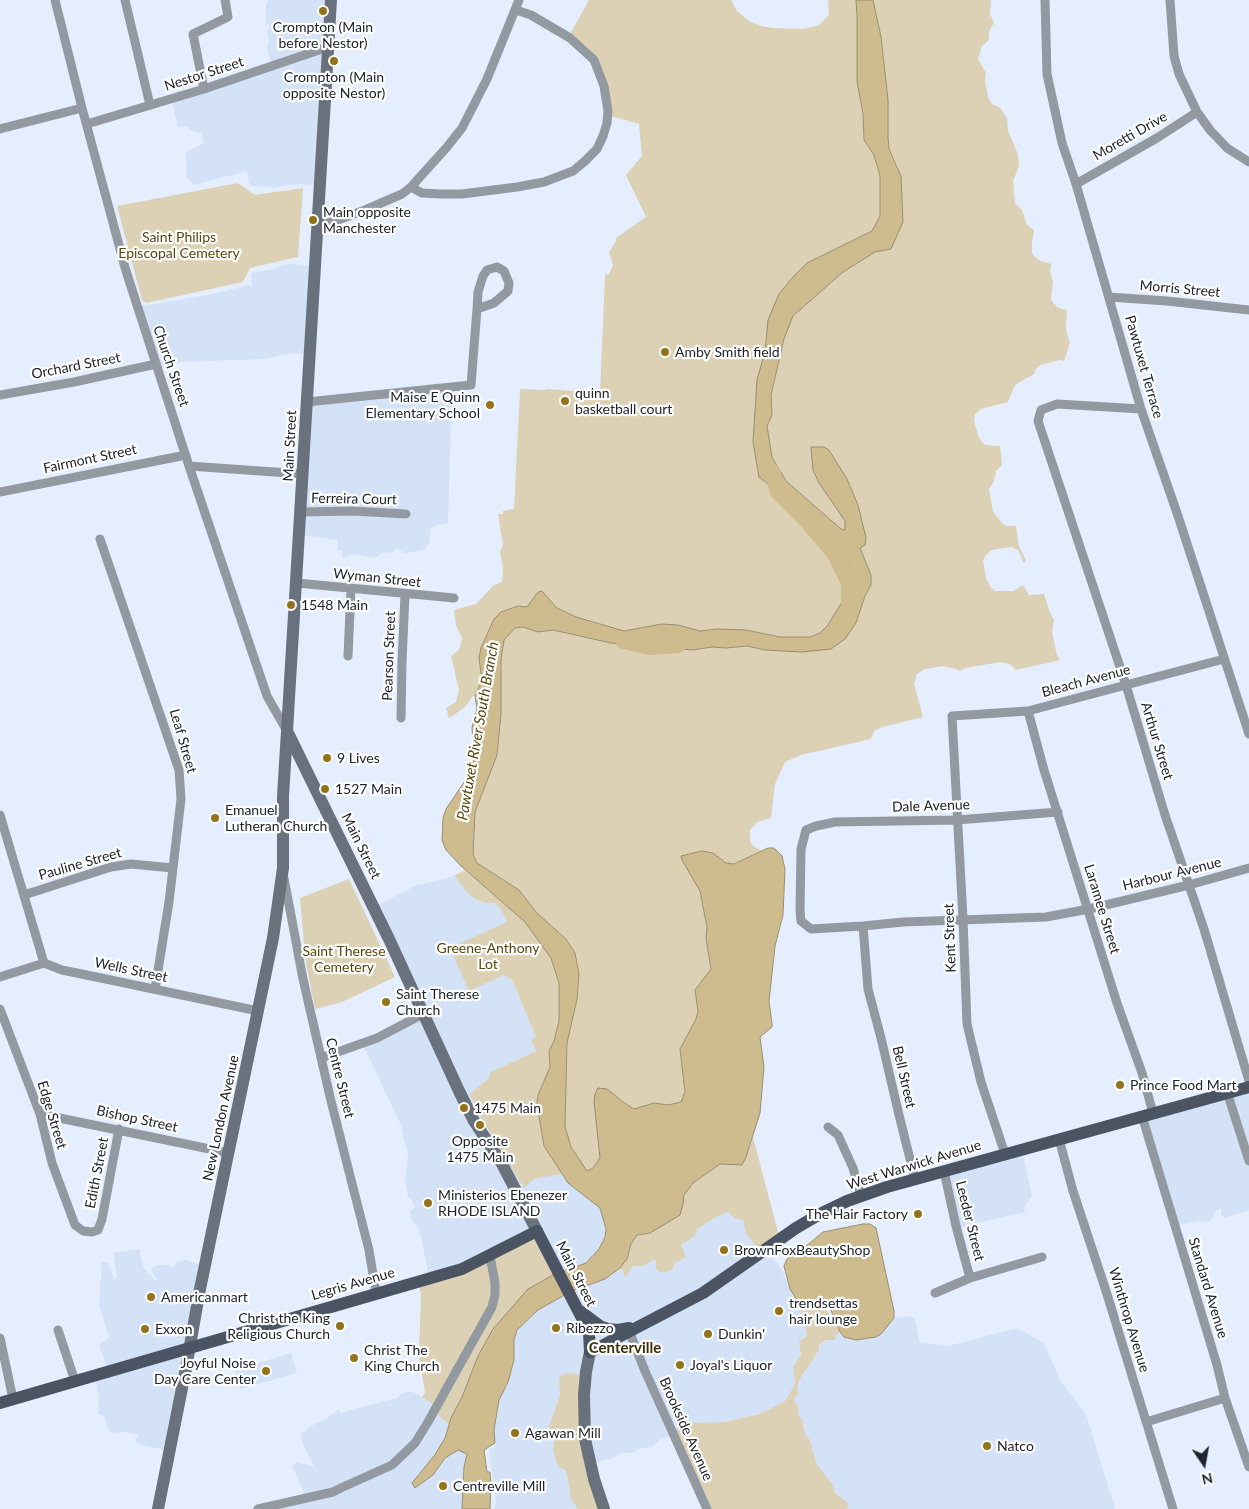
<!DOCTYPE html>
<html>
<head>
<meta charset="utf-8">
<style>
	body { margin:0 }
	#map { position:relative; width:1249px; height:1509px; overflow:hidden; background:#e4eefe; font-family:Lato,sans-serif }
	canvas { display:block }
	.north { position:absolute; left:1179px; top:1439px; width:50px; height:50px; -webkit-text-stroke:4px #fff; paint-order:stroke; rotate:168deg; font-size:14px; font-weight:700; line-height:20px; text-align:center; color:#20242c }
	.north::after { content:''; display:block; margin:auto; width:18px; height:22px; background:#20242c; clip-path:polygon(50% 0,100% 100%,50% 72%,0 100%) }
</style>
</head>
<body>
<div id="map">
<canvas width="1249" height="1509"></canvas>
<div class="north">N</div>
</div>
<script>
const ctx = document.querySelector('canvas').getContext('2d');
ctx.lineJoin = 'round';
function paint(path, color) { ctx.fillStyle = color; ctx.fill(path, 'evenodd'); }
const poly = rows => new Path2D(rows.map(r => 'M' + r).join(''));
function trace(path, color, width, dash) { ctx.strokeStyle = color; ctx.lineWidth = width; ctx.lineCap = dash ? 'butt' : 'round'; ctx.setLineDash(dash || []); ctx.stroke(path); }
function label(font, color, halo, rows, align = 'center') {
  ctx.font = font + ' Lato,sans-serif'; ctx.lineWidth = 4.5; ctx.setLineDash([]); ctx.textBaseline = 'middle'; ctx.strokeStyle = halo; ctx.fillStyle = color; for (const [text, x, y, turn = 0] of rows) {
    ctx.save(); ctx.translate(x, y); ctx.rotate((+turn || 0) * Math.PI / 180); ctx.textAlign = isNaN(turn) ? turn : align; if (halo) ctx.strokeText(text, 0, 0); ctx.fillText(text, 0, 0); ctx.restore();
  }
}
const built = poly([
	[268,0,330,0,318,185,299,184,275,187,252,186,249,183,247,171,194,185,186,176,187,168,185,153,204,143,201,133,191,130,188,127,178,127,172,101,271,66,267,46,269,40,267,29,270,26,266,23,266,6],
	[289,264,314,266,308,354,294,353,264,359,182,362,158,369,138,307,218,293,248,285,252,287,251,273,276,269,279,266],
	[452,389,448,523,436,525,431,528,429,544,424,550,405,553,396,548,393,552,382,553,376,558,353,554,342,559,342,551,338,550,337,540,300,535,307,405],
	[455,876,464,889,487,903,495,903,500,907,507,923,504,975,512,980,536,1037,536,1051,491,1072,524,1188,534,1179,562,1174,568,1183,601,1208,606,1229,605,1237,599,1249,586,1263,561,1272,429,1278,421,1236,418,1227,411,1219,410,1211,415,1207,413,1202,408,1197,405,1180,408,1156,401,1125,363,1045,422,1015,374,907,415,886],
	[1249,1088,1249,1210,1224,1218,1221,1214,1221,1206,1219,1209,1214,1212,1212,1219,1208,1222,1199,1221,1175,1226,1144,1116],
	[1022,1151,1032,1196,1024,1208,1025,1212,956,1228,944,1172],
	[729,1212,743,1220,766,1251,781,1268,797,1306,800,1309,807,1334,805,1338,799,1341,801,1355,793,1367,795,1384,785,1401,760,1414,724,1422,688,1423,673,1434,658,1441,652,1447,638,1449,634,1453,622,1453,614,1458,592,1463,559,1380,560,1395,549,1427,555,1435,553,1450,567,1475,571,1499,578,1509,494,1509,496,1502,489,1449,495,1447,494,1430,499,1400,508,1382,514,1360,514,1340,517,1330,538,1310,572,1291,605,1279,620,1268,623,1271,625,1278,633,1266,643,1266,654,1260,675,1263,681,1245,695,1236,696,1229,718,1216],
	[139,1249,144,1269,156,1281,157,1279,151,1270,156,1265,169,1265,172,1268,178,1261,186,1260,205,1266,169,1450,138,1445,135,1440,139,1435,125,1432,112,1433,109,1430,104,1416,98,1414,99,1397,95,1376,108,1369,99,1346,101,1343,109,1338,99,1305,102,1262,108,1263,114,1279,117,1277,113,1253],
	[911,1316,915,1319,920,1343,948,1346,1017,1328,1044,1343,1060,1380,1086,1414,1115,1509,847,1509,849,1504,835,1493,832,1484,816,1463,810,1440,805,1434,805,1426,799,1417,798,1405,795,1402,794,1398,798,1395,797,1387,800,1379,819,1350,819,1345,840,1332,845,1338,850,1338,893,1318],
	[291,1353,297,1373,240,1389,235,1370],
	[411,1391,437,1405,439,1416,449,1424,445,1438,434,1456,413,1483,433,1475,445,1458,458,1450,467,1453,464,1467,462,1509,248,1509,306,1496,292,1466,297,1462,314,1467,302,1442,301,1433,308,1430,307,1428,329,1417,339,1409,340,1413,397,1398,401,1394]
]);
const green = poly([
	[589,0,731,0,737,11,749,21,761,26,773,28,804,29,819,25,829,15,828,0,856,0,864,140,874,155,880,176,880,216,872,231,807,263,768,320,765,351,759,477,781,494,829,541,838,558,848,562,852,572,848,592,828,625,820,633,810,637,780,637,746,630,717,629,700,631,678,625,662,624,624,631,576,617,557,608,542,591,527,607,518,606,479,658,482,680,475,696,473,696,464,708,449,718,446,708,456,702,459,690,451,656,459,650,462,638,456,625,454,610,476,604,494,585,502,582,503,568,500,551,503,545,498,514,503,514,503,511,514,509,520,389,546,390,547,389,600,393,605,275,609,274,613,265,609,252,616,241,616,238,646,217,626,175,642,156,639,124,611,116,595,65,568,38],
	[873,0,991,0,990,14,994,23,989,31,989,40,982,46,978,59,986,73,985,81,988,97,992,104,1000,108,1007,118,1008,131,1018,154,1019,166,1013,181,1015,203,1022,210,1027,225,1034,230,1032,243,1032,253,1038,260,1051,264,1050,272,1053,281,1051,300,1058,308,1067,310,1066,329,1070,343,1064,361,1059,360,1040,365,1036,369,1034,374,1015,385,1008,402,981,409,975,414,974,421,979,438,985,445,1000,446,1002,465,996,471,994,481,989,489,993,512,1003,524,1007,526,1016,526,1019,547,1026,560,1024,563,1018,550,1011,547,992,550,986,555,983,560,986,578,991,588,995,591,1013,591,1023,585,1029,595,1044,594,1049,610,1054,620,1052,630,1056,652,1060,660,1016,670,1010,664,1000,662,966,668,960,671,956,669,943,666,925,669,917,674,914,683,923,717,882,727,874,731,871,739,801,755,785,762,775,784,771,818,757,822,750,830,750,840,752,845,762,851,734,864,726,863,713,853,682,856,682,860,700,891,707,927,706,938,711,969,695,990,698,1011,696,1019,680,1049,685,1092,681,1102,668,1105,654,1103,634,1109,623,1102,595,1094,600,1158,593,1168,587,1172,571,1147,565,1126,567,1043,577,999,579,974,575,953,566,939,537,913,519,890,477,863,473,854,475,812,497,755,501,714,501,660,504,640,515,628,523,627,538,632,553,630,591,639,693,650,712,647,726,648,747,646,765,650,802,652,856,623,865,596,871,585,871,575,860,548,858,505,847,479,830,450,813,470,819,483,845,521,845,530,841,529,786,481,772,457,767,426,772,415,771,395,784,339,793,316,843,272,875,252,891,249,898,167,889,149,888,137,888,100,881,37],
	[238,183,255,195,303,188,298,257,250,268,243,282,146,303,142,300,117,206],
	[466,870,525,922,551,958,559,983,559,1021,554,1041,549,1051,550,1067,538,1095,537,1104,544,1146,562,1174,534,1179,524,1188,482,1119,470,1094,488,1079,491,1072,536,1051,531,1040,536,1037,512,980,504,975,469,991,450,948,507,922,500,908,495,903,487,903,475,899,464,889,455,876,451,877],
	[349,879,395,977,342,1002,315,1009,305,957,300,898],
	[753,1137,780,1240,761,1252,747,1235,743,1220,734,1218,729,1212,718,1216,697,1229,695,1236,681,1245,686,1257,675,1263,673,1269,667,1272,660,1272,656,1269,656,1261,654,1260,643,1266,633,1266,625,1278,623,1271,620,1268,627,1259,631,1244,637,1235,650,1233,683,1204,684,1195,693,1183,720,1164,746,1157],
	[535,1233,558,1272,493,1329,478,1356,462,1397,449,1424,439,1416,436,1406,422,1397,425,1393,419,1358,421,1296,419,1283],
	[794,1297,819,1297,840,1332,836,1335,835,1340,826,1340,819,1345,819,1350,800,1379,797,1387,798,1395,794,1398,795,1402,798,1405,799,1417,803,1420,805,1434,810,1440,816,1463,832,1484,835,1493,849,1504,847,1509,707,1509,673,1431,688,1423,724,1422,760,1414,785,1401,795,1384,793,1367,801,1355,799,1341,805,1338,807,1334,800,1309,797,1306],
	[566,1373,586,1375,583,1399,604,1509,578,1509,571,1499,567,1475,564,1469,558,1467,553,1450,555,1435,550,1432,549,1427,560,1395,559,1380,561,1375]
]);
const water = poly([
	[856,0,873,0,881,37,888,100,888,137,889,149,901,176,903,222,891,249,875,252,843,272,793,316,784,339,771,395,772,415,767,426,772,457,786,481,841,529,845,530,845,521,819,483,813,470,811,447,824,447,829,450,847,479,858,505,866,538,865,545,860,548,871,575,871,585,865,596,856,623,845,639,831,649,802,652,765,650,747,646,726,648,712,647,693,650,611,643,553,630,538,632,523,627,515,628,504,640,501,660,501,714,497,755,475,812,473,854,477,863,519,890,537,913,566,939,575,953,579,974,577,999,567,1043,565,1126,571,1147,587,1171,593,1168,600,1158,594,1101,595,1094,598,1088,607,1089,623,1102,634,1109,654,1103,668,1105,681,1102,685,1092,680,1049,696,1019,698,1011,695,990,711,969,706,938,707,927,700,891,682,860,681,856,702,851,713,853,726,863,734,864,768,848,774,848,782,856,785,869,783,915,775,946,769,1001,772,1024,772,1027,760,1037,764,1067,760,1113,746,1157,742,1165,720,1164,693,1183,684,1195,683,1204,680,1215,650,1233,637,1235,631,1244,627,1259,620,1268,605,1279,572,1291,538,1310,517,1330,514,1340,514,1360,508,1382,499,1400,494,1430,495,1443,484,1450,487,1472,490,1472,491,1484,490,1509,462,1509,464,1467,467,1454,458,1450,445,1458,433,1475,415,1488,412,1483,434,1456,445,1438,451,1418,462,1397,478,1356,493,1329,528,1289,555,1274,586,1263,599,1249,605,1237,606,1229,600,1208,568,1183,544,1146,537,1104,538,1095,550,1067,549,1051,554,1041,559,1021,559,983,551,958,525,922,460,865,446,850,442,840,443,818,446,809,469,775,474,760,472,728,477,708,475,696,482,680,479,658,481,648,494,619,501,612,518,606,527,607,538,592,542,591,557,608,576,617,624,631,662,624,678,625,700,631,717,629,746,630,780,637,810,637,820,633,828,625,848,592,852,572,848,563,838,558,829,541,781,494,759,477,753,442,757,380,765,351,768,320,779,294,793,277,807,263,872,231,880,216,880,176,874,155,864,140,863,114,857,81,857,16,856,0],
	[863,1224,870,1224,876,1228,894,1311,894,1318,881,1334,876,1337,856,1340,844,1337,840,1332,830,1308,827,1303,822,1300,816,1300,805,1307,799,1304,790,1289,784,1266,787,1259,799,1252,823,1232,863,1224]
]);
const river = poly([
	[772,471,778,492,808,522,835,554,849,583,849,608],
	[623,641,651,647,678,645]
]);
const minor = poly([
	[55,0,82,108,126,271,189,466,267,696,287,731],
	[125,0,150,105],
	[1045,0,1047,74,1062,143,1076,184,1141,409,1178,516,1249,734],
	[1170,0,1174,56,1179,74,1197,112,1210,130,1227,148,1249,162],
	[204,89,193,34,228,17,225,0],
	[87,124,204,89,328,47],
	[0,129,82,108],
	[1076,184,1157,138,1197,112],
	[411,187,422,193,440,194,462,194,517,187,544,182,573,171,584,162,597,149,603,136,607,123,608,111,604,86,594,60,570,38,531,15,516,10],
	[317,225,338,220,365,210,402,194,411,187,447,147,462,128,487,79,519,0],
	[497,267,504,271,509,283,508,291,494,303,477,309,478,292,483,276,487,270,497,267],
	[1109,297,1167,301,1249,310],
	[0,395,74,382,156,364],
	[307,402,471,385,477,309],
	[1141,409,1057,404,1041,410,1038,421,1126,685,1165,815,1204,929,1249,1081],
	[189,466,303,474],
	[0,492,186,455],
	[301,512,352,511,406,514],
	[100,539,179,770,181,799,169,902,155,989],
	[297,583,454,598],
	[348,656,351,589],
	[1028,711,1044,770,1117,1003,1142,1073,1153,1113],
	[401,718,402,662,405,594],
	[1058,812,957,820,835,822,816,826,806,830,801,849,800,911,801,921,811,929,863,926,903,922,1046,917,1089,909,1189,885,1249,868],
	[0,815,44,963],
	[284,878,303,979,331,1101,369,1250,376,1293],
	[24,895,111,867,131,864,173,868],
	[863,926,868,989,881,1038,899,1115,915,1179],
	[0,977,44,963,62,970,101,978,258,1011],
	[0,1009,40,1114,52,1163,75,1225,83,1231,92,1232,98,1230,102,1219,119,1129],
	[321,1058,377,1038,423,1014],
	[1227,1092,1249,1161],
	[40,1114,229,1153],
	[1142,1116,1217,1365,1225,1398,1249,1467],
	[828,1127,838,1135,853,1168,861,1196],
	[1059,1139,1073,1191,1106,1291,1173,1509],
	[1005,1154,981,1082,967,1024,963,919,952,716,1028,711,1224,659],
	[944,1171,956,1226,970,1278,1042,1257],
	[935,1293,970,1278],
	[58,1330,75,1381],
	[629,1331,645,1371,707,1509],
	[0,1338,13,1399],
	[1146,1422,1225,1398],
	[258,1509,333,1492,343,1487,392,1465,415,1443,428,1422,492,1307,495,1295,495,1283,490,1256]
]);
const secondary = poly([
	[331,0,287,731,389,939,459,1091,474,1121,501,1162,537,1231],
	[590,1352,586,1372,584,1395,585,1439,594,1479,604,1509],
	[158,1509,186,1368,200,1289,273,938,283,868,283,796,287,731]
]);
const primary = poly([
	[580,1311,600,1326,608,1329,618,1330,629,1328],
	[0,1403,462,1269,537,1231,583,1320,589,1333,590,1352,703,1293,796,1228,820,1214,847,1201,887,1187,1249,1087]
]);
const markers = [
	[323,11,5,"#92731a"],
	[334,61,5,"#92731a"],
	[313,220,5,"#92731a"],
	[665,352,5,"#92731a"],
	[565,401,5,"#92731a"],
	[490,405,5,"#92731a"],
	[291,605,5,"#92731a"],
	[327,758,5,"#92731a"],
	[325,789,5,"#92731a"],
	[215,818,5,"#92731a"],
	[386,1002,5,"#92731a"],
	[1120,1085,5,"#92731a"],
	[464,1108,5,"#92731a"],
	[480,1125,5,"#92731a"],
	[428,1203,5,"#92731a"],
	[918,1214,5,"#92731a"],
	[724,1250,5,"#92731a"],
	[151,1297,5,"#92731a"],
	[779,1311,5,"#92731a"],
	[340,1326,5,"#92731a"],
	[556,1328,5,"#92731a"],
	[145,1329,5,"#92731a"],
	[708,1334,5,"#92731a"],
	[354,1358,5,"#92731a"],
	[680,1365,5,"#92731a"],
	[266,1371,5,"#92731a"],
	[515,1433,5,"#92731a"],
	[987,1446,5,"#92731a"],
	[443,1486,5,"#92731a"]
];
const poiNames = [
	["Crompton (Main",323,27,"center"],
	["before Nestor)",323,43,"center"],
	["Crompton (Main",334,77,"center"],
	["opposite Nestor)",334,93,"center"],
	["Main opposite",323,212],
	["Manchester",323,228],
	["Amby Smith field",675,352],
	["quinn",575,393],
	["basketball court",575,409],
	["Maise E Quinn",480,397,"right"],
	["Elementary School",480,413,"right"],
	["1548 Main",301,605],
	["9 Lives",337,758],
	["1527 Main",335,789],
	["Emanuel",225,810],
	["Lutheran Church",225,826],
	["Saint Therese",396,994],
	["Church",396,1010],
	["Prince Food Mart",1130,1085],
	["1475 Main",474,1108],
	["Opposite",480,1141,"center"],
	["1475 Main",480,1157,"center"],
	["Ministerios Ebenezer",438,1195],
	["RHODE ISLAND",438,1211],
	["The Hair Factory",908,1214,"right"],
	["BrownFoxBeautyShop",734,1250],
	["Americanmart",161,1297],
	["trendsettas",789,1303],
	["hair lounge",789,1319],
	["Christ the King",330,1318,"right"],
	["Religious Church",330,1334,"right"],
	["Ribezzo",566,1328],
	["Exxon",155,1329],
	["Dunkin'",718,1334],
	["Christ The",364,1350],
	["King Church",364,1366],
	["Joyful Noise",256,1363,"right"],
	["Day Care Center",256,1379,"right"],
	["Joyal's Liquor",690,1365],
	["Agawan Mill",525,1433],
	["Natco",997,1446],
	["Centreville Mill",453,1486]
];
const streetNames = [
	["Nestor Street",204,74,-18],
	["Moretti Drive",1130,136,-30],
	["Morris Street",1180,289,5],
	["Orchard Street",76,366,-11],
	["Church Street",171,366,71],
	["Pawtuxet Terrace",1144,367,74],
	["Main Street",290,446,-87],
	["Fairmont Street",90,459,-12],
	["Ferreira Court",354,499,1],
	["Wyman Street",377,578,6],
	["Pearson Street",389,656,-88],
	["Bleach Avenue",1086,681,-15],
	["Leaf Street",183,741,74],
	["Arthur Street",1157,741,73],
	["Dale Avenue",931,806,-2],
	["Main Street",361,846,64],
	["Pauline Street",80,864,-16],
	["Harbour Avenue",1172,874,-14],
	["Laramee Street",1102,909,73],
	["Kent Street",950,938,-92],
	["Wells Street",131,970,12],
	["Bell Street",904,1077,77],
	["Centre Street",340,1078,76],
	["Edge Street",52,1115,73],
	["New London Avenue",221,1118,-78],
	["Bishop Street",137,1119,12],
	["West Warwick Avenue",914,1165,-17],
	["Edith Street",97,1173,-79],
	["Leeder Street",970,1221,76],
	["Main Street",576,1274,63],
	["Legris Avenue",353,1284,-16],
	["Standard Avenue",1208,1288,73],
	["Winthrop Avenue",1129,1320,73],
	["Brookside Avenue",686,1429,66]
];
const parkNames = [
	["Saint Philips",179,237],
	["Episcopal Cemetery",179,253],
	["Greene-Anthony",488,948],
	["Lot",488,964],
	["Saint Therese",344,951],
	["Cemetery",344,967]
];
const waterNames = [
	["Pawtuxet River South Branch",478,731,-80]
];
const neighbourhoodNames = [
	["Centerville",625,1348]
];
paint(built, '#d4e2f7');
paint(green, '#dcd1b4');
paint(water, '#cebc8e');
trace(water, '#9a8e71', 1);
trace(river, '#cebc8e', 16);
trace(minor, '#9399a1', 9);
trace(secondary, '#69717c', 12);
trace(primary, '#4b5462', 12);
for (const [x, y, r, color] of markers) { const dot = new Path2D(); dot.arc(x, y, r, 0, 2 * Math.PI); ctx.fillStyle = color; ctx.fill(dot); trace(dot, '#fff', 2); }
label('14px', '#20242c', '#fff', poiNames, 'left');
label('14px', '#20242c', '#fff', streetNames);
label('14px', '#5a470f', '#fff', parkNames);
label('italic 15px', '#59460e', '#fff', waterNames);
label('bold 15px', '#3e3005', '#fff', neighbourhoodNames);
</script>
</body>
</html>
